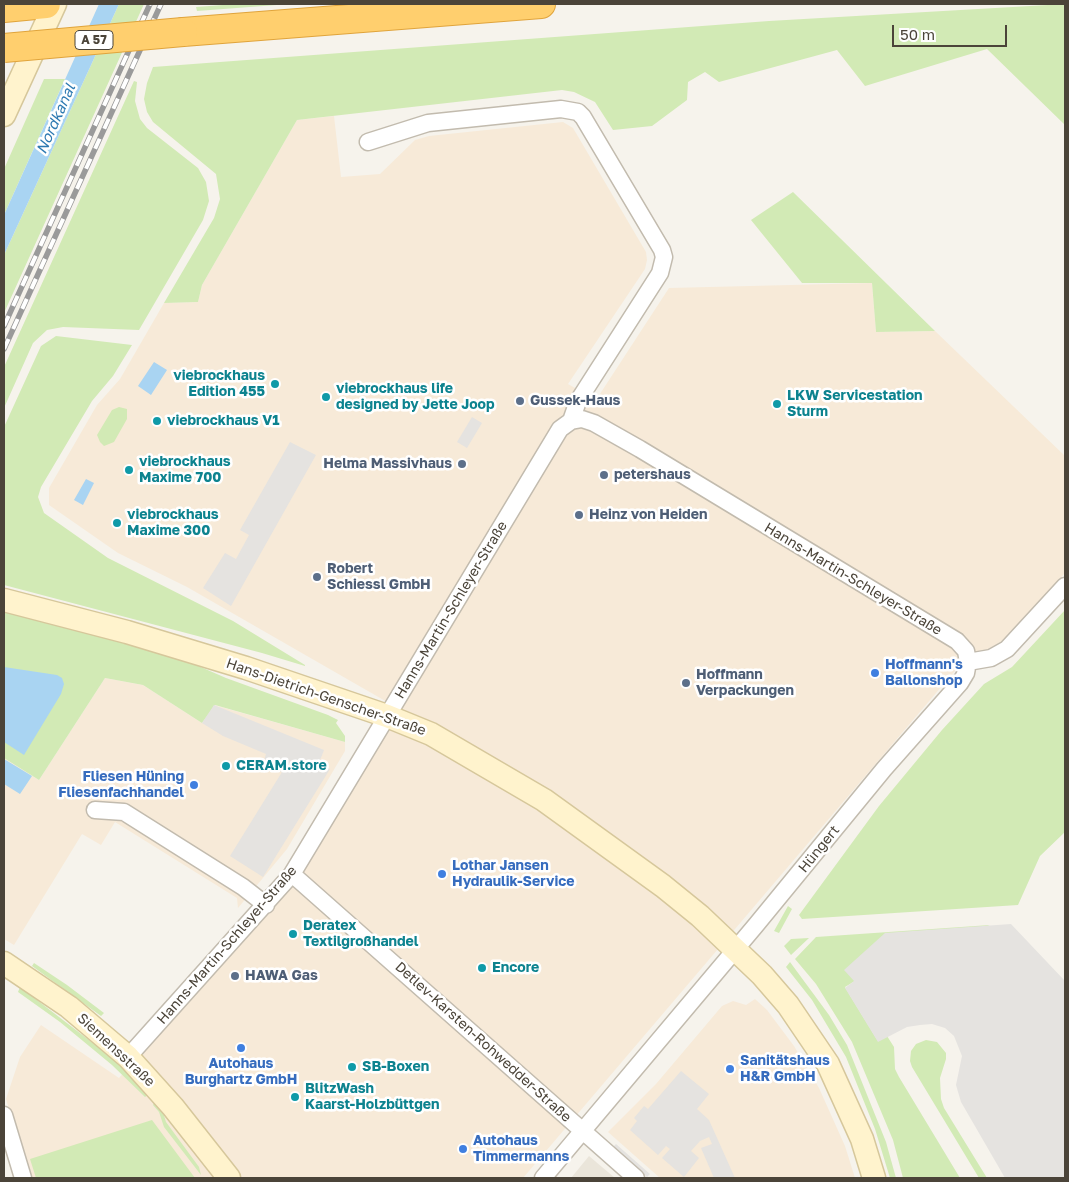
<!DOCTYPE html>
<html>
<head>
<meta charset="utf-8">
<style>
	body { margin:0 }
	#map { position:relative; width:1069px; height:1182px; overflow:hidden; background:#f6f3ec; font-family:"Golos Text",sans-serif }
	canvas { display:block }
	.frame { position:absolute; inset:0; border:5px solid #4b4439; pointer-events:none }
	.scale { position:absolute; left:892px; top:25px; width:115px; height:22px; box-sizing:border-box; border:2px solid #4b4439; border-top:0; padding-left:6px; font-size:15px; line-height:18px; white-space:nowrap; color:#4b4439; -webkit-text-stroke:4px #fff; paint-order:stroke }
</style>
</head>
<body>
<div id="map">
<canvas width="1069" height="1182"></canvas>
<div class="frame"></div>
<div class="scale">50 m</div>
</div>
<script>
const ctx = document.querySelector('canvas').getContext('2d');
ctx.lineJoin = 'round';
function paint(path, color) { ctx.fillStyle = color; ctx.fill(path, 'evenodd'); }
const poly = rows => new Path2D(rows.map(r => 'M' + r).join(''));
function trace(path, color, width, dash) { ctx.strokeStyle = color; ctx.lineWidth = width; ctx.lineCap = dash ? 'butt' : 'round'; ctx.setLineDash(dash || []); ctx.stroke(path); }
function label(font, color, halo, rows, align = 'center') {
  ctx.font = font + ' "Golos Text",sans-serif'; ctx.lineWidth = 5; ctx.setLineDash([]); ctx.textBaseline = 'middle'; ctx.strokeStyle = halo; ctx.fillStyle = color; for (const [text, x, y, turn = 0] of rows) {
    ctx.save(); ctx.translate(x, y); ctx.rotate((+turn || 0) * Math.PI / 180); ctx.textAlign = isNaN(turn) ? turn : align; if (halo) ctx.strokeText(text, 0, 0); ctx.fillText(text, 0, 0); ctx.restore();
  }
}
const residential = poly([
	[589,1156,615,1178,571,1178]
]);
const commercial = poly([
	[334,116,341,177,380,174,415,140,429,136,563,122,573,128,646,252,647,260,645,269,568,384,596,400,669,288,872,283,876,332,935,331,1065,456,1065,573,1002,641,959,666,523,1178,30,1178,6,1099,20,1057,41,1025,119,1078,297,877,401,710,187,587,118,553,49,505,49,488,97,405,120,379,164,303,198,302,202,285,297,120],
	[105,678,143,685,202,723,214,705,345,742,345,751,287,849,238,908,237,898,115,822,101,845,82,834,14,945,4,939,4,758,39,780],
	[755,999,767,1010,794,1046,819,1088,845,1146,855,1178,660,1178,608,1132,656,1084,722,1006,733,1001,746,1005]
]);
const green = poly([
	[119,4,144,4,4,313,4,255],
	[236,4,290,4,197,11,196,7],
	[1065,4,1065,125,987,49,865,86,837,50,719,82,705,72,688,82,687,100,652,126,613,130,595,102,574,92,562,90,297,120,202,285,198,302,164,303,214,218,220,199,216,174,153,122,147,112,144,99,147,83,153,67,769,21],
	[44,79,65,79,4,215,4,169],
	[134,81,137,82,135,101,140,119,147,128,198,168,206,182,209,201,203,220,139,330,63,327,47,330,33,343,4,408,4,367],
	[793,192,935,331,876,332,872,283,802,283,751,220],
	[56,336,132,345,113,376,92,401,41,487,38,497,44,513,108,558,233,621,305,665,305,666,262,653,4,585,4,427,41,346],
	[119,407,127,409,127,419,114,442,104,446,100,442,97,435,112,410],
	[4,609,114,638,187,661,226,678,328,715,338,720,336,723,345,736,345,742,215,705,202,723,143,685,105,678,39,780,4,758],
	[1065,610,1065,832,1040,856,1018,905,802,919,799,915,879,806,942,730,984,684,1012,667],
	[788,906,792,909,779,933,774,931],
	[990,925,855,981,845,987,878,1041,887,1036,894,1047,895,1069,899,1077,960,1178,903,1178,893,1140,852,1042,816,984,795,959,816,937],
	[809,938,791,955,784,946,791,939],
	[790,962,829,1015,847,1045,886,1142,896,1178,890,1178,875,1129,846,1057,812,1000,786,967],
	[34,963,67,985,104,1013,101,1016,32,966],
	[20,987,115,1060,149,1094,145,1097,112,1065,60,1022,18,992],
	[926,1040,937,1042,946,1053,946,1059,940,1078,941,1099,944,1108,987,1178,979,1178,912,1067,910,1061,911,1051,916,1044],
	[155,1101,162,1109,166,1122,199,1167,201,1175,164,1127,159,1112,153,1105],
	[152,1120,195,1178,36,1178,30,1159]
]);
const parking = poly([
	[472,417,482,423,467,448,457,442],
	[290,442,316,455,231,606,203,588,225,553,236,559,249,535,240,530],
	[214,705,324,750,319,763,330,769,263,877,230,856,282,772,263,764,266,754,223,736,202,723],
	[1011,924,1065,981,1065,1178,1005,1178,961,1102,956,1085,962,1056,954,1036,945,1028,932,1024,920,1025,907,1027,878,1042,845,988,854,981,844,970,885,933],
	[681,1071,709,1094,697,1109,709,1120,735,1178,714,1178,701,1148,712,1144,709,1137,700,1141,691,1151,699,1158,684,1177,662,1158,670,1149,666,1146,658,1155,630,1130,637,1121,634,1118,644,1106,648,1109],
	[616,1144,650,1174,647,1177,613,1147]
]);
const water = poly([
	[99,4,119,4,4,255,4,215],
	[154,362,167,370,151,395,138,386],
	[86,479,94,483,83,505,74,500],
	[4,667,57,675,62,678,64,684,61,694,24,755,4,742],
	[4,759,32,776,20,794,4,784]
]);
const street = poly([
	[368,142,428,123,561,109,578,112,583,117,662,250,664,257,660,273,578,401,571,421],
	[968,662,991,658,1007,649,1065,586],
	[95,810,124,812,243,887,266,905],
	[292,874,636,1178],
	[128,1057,292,874,560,429,571,421,582,419,594,423,640,449,957,641,966,651,968,662,966,673,960,683,884,769,756,925,543,1178],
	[4,1115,23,1178]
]);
const secondary = poly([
	[4,115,55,4],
	[4,600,127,632,246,668,387,716,431,734,544,800,663,886,700,916,762,975,788,1005,828,1064,862,1139,874,1178],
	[4,963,69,1007,128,1057,173,1107,229,1178]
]);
const highway = poly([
	[4,8,46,4],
	[183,32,541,4]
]);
const rail = poly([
	[4,326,150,4],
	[4,349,161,4]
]);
const highwayBridge = poly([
	[4,48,183,32]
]);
const markers = [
	[275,384,5,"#0f9aa8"],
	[326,397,5,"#0f9aa8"],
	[520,401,5,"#5c6f8a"],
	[777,404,5,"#0f9aa8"],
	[157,421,5,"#0f9aa8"],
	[462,464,5,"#5c6f8a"],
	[129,470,5,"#0f9aa8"],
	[604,475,5,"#5c6f8a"],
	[579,515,5,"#5c6f8a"],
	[117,523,5,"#0f9aa8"],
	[317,577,5,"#5c6f8a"],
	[875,673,5,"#3f7fe0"],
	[686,683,5,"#5c6f8a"],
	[226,766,5,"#0f9aa8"],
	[194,785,5,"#3f7fe0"],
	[442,874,5,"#3f7fe0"],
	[293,934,5,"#0f9aa8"],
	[482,968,5,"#0f9aa8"],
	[235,976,5,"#5c6f8a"],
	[241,1048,5,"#3f7fe0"],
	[352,1067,5,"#0f9aa8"],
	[730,1069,5,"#3f7fe0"],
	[295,1097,5,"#0f9aa8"],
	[463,1149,5,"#3f7fe0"]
];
const shields = [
	[94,40,38]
];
const shieldNames = [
	["A 57",94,40]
];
const cultureNames = [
	["viebrockhaus",265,376,"right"],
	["Edition 455",265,392,"right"],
	["viebrockhaus life",336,389],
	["designed by Jette Joop",336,405],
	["LKW Servicestation",787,396],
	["Sturm",787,412],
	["viebrockhaus V1",167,421],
	["viebrockhaus",139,462],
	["Maxime 700",139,478],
	["viebrockhaus",127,515],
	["Maxime 300",127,531],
	["CERAM.store",236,766],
	["Deratex",303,926],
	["Textilgroßhandel",303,942],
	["Encore",492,968],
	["SB-Boxen",362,1067],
	["BlitzWash",305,1089],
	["Kaarst-Holzbüttgen",305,1105]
];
const serviceNames = [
	["Gussek-Haus",530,401],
	["Helma Massivhaus",452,464,"right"],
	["petershaus",614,475],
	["Heinz von Heiden",589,515],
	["Robert",327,569],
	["Schiessl GmbH",327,585],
	["Hoffmann",696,675],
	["Verpackungen",696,691],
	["HAWA Gas",245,976]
];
const streetNames = [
	["Hanns-Martin-Schleyer-Straße",853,579,31],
	["Hanns-Martin-Schleyer-Straße",451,610,-59],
	["Hans-Dietrich-Genscher-Straße",326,697,19],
	["Hüngert",819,849,-51],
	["Hanns-Martin-Schleyer-Straße",227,945,-49],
	["Detlev-Karsten-Rohwedder-Straße",483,1042,42],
	["Siemensstraße",116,1050,43]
];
const shopNames = [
	["Hoffmann's",885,665],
	["Ballonshop",885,681],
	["Fliesen Hüning",184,777,"right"],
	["Fliesenfachhandel",184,793,"right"],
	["Lothar Jansen",452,866],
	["Hydraulik-Service",452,882],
	["Sanitätshaus",740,1061],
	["H&R GmbH",740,1077],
	["Autohaus",241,1064,"center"],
	["Burghartz GmbH",241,1080,"center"],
	["Autohaus",473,1141],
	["Timmermanns",473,1157]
];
const waterNames = [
	["Nordkanal",56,119,-66]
];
paint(residential, '#eae5da');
paint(commercial, '#f7ead8');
paint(green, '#d2eab5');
paint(parking, '#e5e3e0');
paint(water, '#a9d4f2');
trace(street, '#c2bbae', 19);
trace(secondary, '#d6c79b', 25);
trace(highway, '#e0a43c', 30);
trace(street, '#fff', 16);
trace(secondary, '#fff3cd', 22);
trace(highway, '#ffcf6e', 28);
trace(rail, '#9a9a9a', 5.5);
trace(rail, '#fff', 4, [11]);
trace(highwayBridge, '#e0a43c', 30, []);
trace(highwayBridge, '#ffcf6e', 28);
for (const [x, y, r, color] of markers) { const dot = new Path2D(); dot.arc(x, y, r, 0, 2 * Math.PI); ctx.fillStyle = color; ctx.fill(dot); trace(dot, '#fff', 2); }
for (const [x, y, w] of shields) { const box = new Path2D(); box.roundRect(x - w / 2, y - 9.5, w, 19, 4); ctx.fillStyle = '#fff'; ctx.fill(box); trace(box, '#4b4439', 1); }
label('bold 12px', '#4b4439', null, shieldNames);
label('bold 14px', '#0d838f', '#fff', cultureNames, 'left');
label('bold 14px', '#4e5e75', '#fff', serviceNames, 'left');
label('14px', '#4b4439', '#fff', streetNames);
label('bold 14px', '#366cbe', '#fff', shopNames, 'left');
label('italic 15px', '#2e7ab2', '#fff', waterNames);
</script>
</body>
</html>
